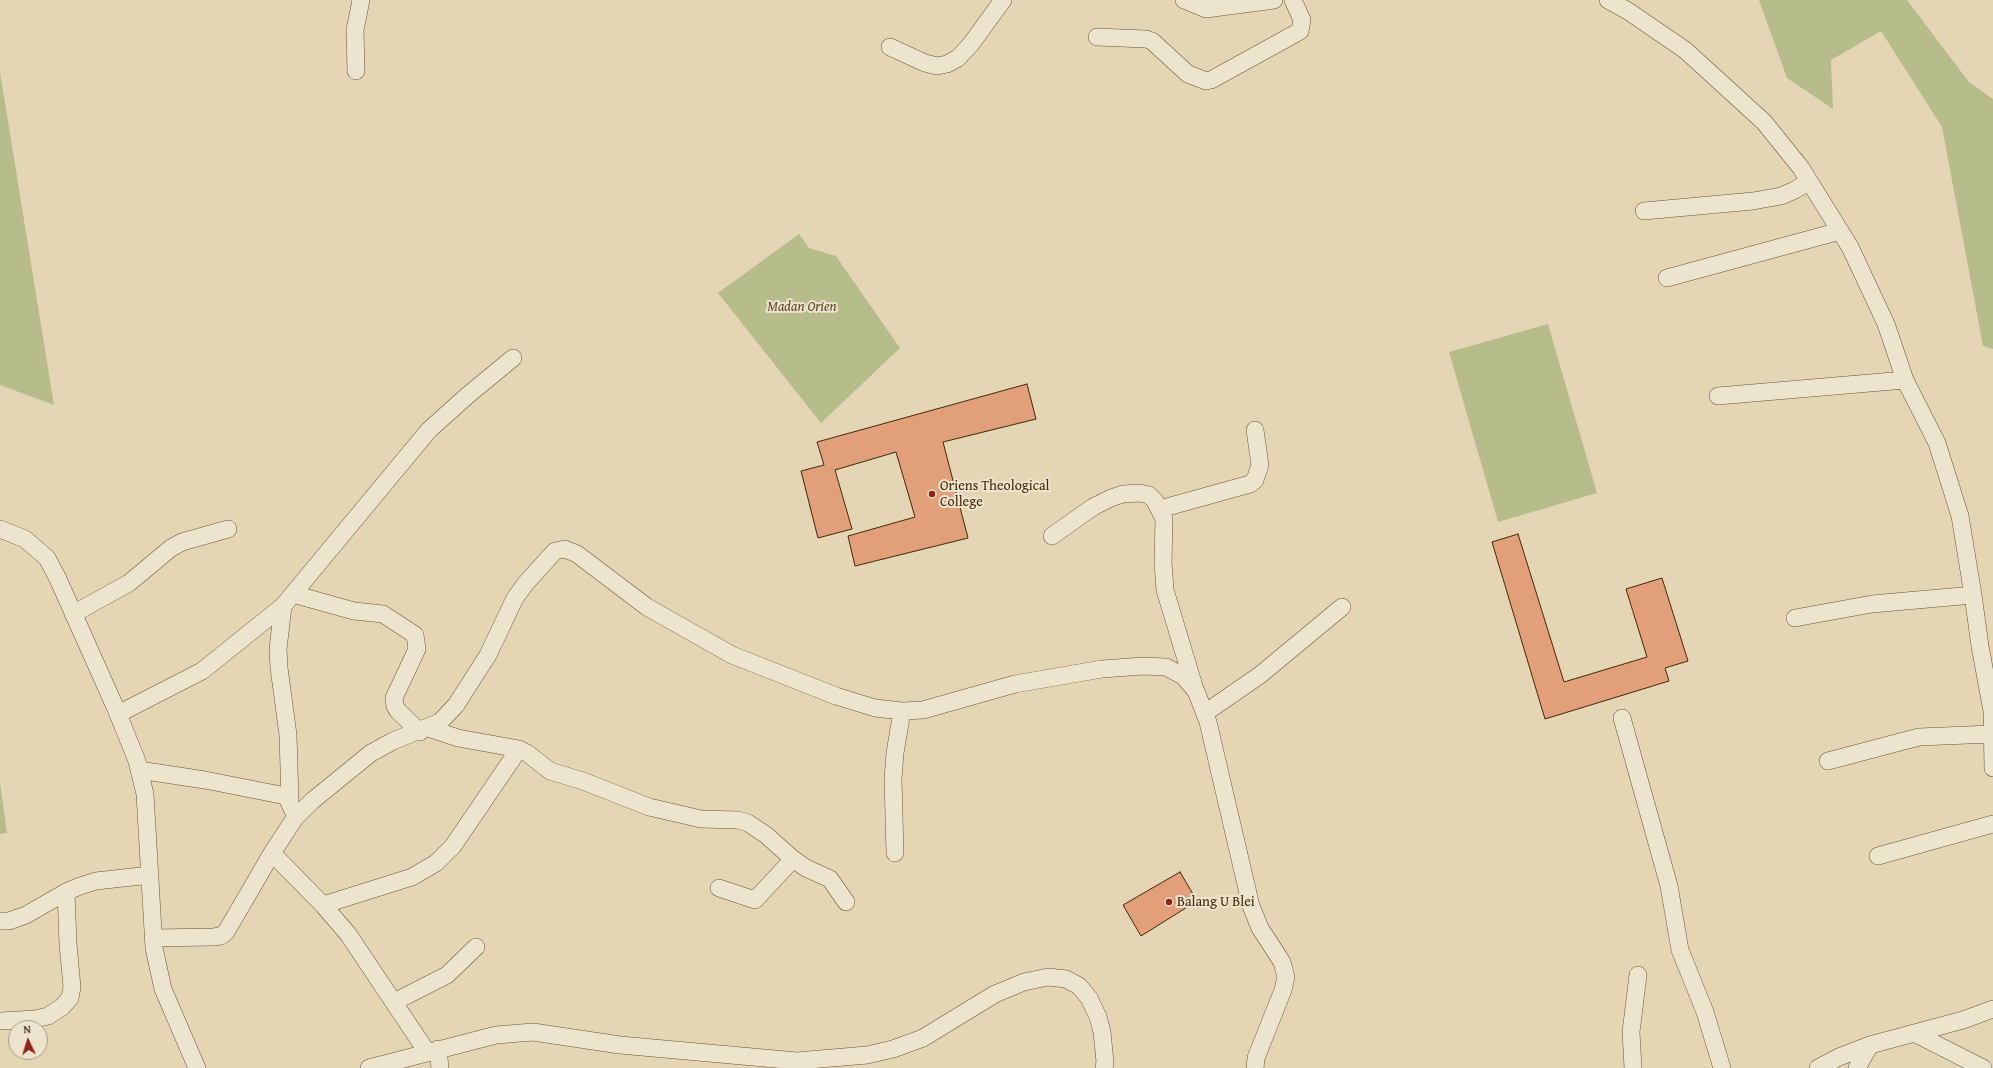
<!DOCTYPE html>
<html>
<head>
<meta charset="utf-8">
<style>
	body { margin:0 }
	#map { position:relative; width:1993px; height:1068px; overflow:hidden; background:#e4d6b4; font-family:"Gentium Book Plus",serif }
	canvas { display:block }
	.north { position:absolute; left:8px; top:1020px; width:40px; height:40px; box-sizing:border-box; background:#ede4ce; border:1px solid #a8997f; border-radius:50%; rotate:356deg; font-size:11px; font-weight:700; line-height:16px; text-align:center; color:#402808 }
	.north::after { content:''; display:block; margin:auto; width:14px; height:18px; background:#8f2418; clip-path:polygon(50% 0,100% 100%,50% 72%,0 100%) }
</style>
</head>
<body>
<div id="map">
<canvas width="1993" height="1068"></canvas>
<div class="north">N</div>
</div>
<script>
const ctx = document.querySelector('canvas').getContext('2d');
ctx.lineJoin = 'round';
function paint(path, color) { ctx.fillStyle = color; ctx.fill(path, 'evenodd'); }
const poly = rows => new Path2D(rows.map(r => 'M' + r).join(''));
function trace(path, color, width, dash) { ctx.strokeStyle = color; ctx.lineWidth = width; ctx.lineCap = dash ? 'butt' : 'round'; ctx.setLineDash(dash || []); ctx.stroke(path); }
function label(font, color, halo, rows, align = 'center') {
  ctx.font = font + ' "Gentium Book Plus",serif'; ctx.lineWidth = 4; ctx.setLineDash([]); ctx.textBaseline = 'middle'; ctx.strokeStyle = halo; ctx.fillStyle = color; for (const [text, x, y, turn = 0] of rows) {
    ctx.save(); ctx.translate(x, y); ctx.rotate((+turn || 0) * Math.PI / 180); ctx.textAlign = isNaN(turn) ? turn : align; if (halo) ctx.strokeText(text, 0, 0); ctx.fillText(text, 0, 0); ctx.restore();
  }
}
const green = poly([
	[1759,0,1907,0,1969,82,1993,99,1993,349,1983,346,1942,127,1881,31,1831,60,1833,109,1787,78],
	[0,72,54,405,0,385],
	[799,234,809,248,836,256,900,348,821,423,718,293],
	[1548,324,1597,493,1498,522,1449,352],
	[0,783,7,833,0,834]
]);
const building = poly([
	[1027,384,1036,419,943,442,968,538,855,566,848,536,915,517,896,452,835,470,852,529,818,538,801,471,824,465,817,442,1027,384],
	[1518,534,1564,682,1647,657,1626,589,1662,578,1688,661,1665,668,1669,681,1545,719,1492,542,1518,534],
	[1180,872,1197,901,1141,936,1123,905,1180,872]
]);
const minor = poly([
	[1184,0,1206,9,1274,0],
	[1608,0,1628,11,1685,50,1764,122,1801,168,1850,247,1886,324,1905,380,1937,443,1960,516,1973,595,1980,646,1992,711,1993,768],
	[1097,37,1146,39,1152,41,1188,74,1206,81,1211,80,1300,31,1302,20,1293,0],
	[890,47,925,63,937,66,947,64,958,58,971,44,1003,0],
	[356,71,355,30,361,0],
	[1644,211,1753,201,1781,196,1795,190,1809,181],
	[1667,278,1840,231],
	[1718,396,1905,380],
	[1160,509,1250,484,1255,480,1260,465,1255,430],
	[0,529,25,539,47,558,58,579,116,709,137,761,145,794,154,948,163,989,197,1068],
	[1052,536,1093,507,1111,498,1123,494,1140,493,1149,495,1155,501,1164,519,1163,563,1165,590,1194,686],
	[293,594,354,611,383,614,415,635,417,649,394,698,395,706,398,711,420,732],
	[283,606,278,649,279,668,288,735,290,801],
	[73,614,129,583,171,548,182,542,228,529],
	[1795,618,1872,604,1973,595],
	[1205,713,1260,675,1342,607],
	[118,714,202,671,283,606,429,430,468,395,513,358],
	[1622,718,1669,886,1680,950,1705,1012,1722,1068],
	[428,728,458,738,519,749,527,753,550,771,583,781,649,807,701,819,738,820,748,823,766,835,793,859,806,868,830,879,846,902],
	[1828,761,1919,737,1992,734],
	[139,770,205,780,281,795,287,797,292,809],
	[272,853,323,905,348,934,427,1052],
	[895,853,893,779,895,753,902,711],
	[1878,856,1993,824],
	[719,888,755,900,793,859],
	[323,905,412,877,436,863,453,846,519,749],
	[0,921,9,921,26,915,66,892,80,886,96,881,150,875],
	[154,938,213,937,221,936,226,932,272,853,295,818,312,801,371,753,393,741,440,722,456,705,488,655,515,598,526,583,555,551,565,549,577,554,647,607,732,655,836,696,875,708,902,711,923,710,1015,684,1102,669,1143,666,1166,667,1183,676,1196,691,1208,722,1251,906,1260,928,1282,962,1286,977,1283,990,1256,1058,1255,1068],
	[394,1002,447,975,476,947],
	[1,1021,35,1019,48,1016,62,1007,70,998,72,987,68,944,66,892],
	[1914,1033,1983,1068],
	[438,1049,440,1068],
	[369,1068,496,1035,533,1032,620,1045,797,1061,867,1055,893,1049,923,1038,995,994,1024,982,1048,977,1066,979,1079,986,1089,998,1098,1017,1102,1032,1105,1062,1104,1068],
	[1633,1068,1631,1032,1638,975],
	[1818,1068,1839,1057,1870,1045,1963,1020,1993,1009],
	[1857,1068,1870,1045]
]);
const markers = [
	[932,494,4,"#8f2418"],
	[1169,902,4,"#8f2418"]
];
const parkNames = [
	["Madan Orien",802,307]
];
const poiNames = [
	["Oriens Theological",940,486],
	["College",940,502],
	["Balang U Blei",1177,902]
];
paint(green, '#b6bd8b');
paint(building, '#e1a079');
trace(building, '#402808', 1);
trace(minor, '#695433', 18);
trace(minor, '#ede4ce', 17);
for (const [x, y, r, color] of markers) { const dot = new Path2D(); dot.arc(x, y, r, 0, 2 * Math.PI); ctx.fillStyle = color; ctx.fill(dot); trace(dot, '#ede4ce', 1.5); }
label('italic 14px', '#584622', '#ede4ce', parkNames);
label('14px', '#402808', '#ede4ce', poiNames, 'left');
</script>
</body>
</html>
